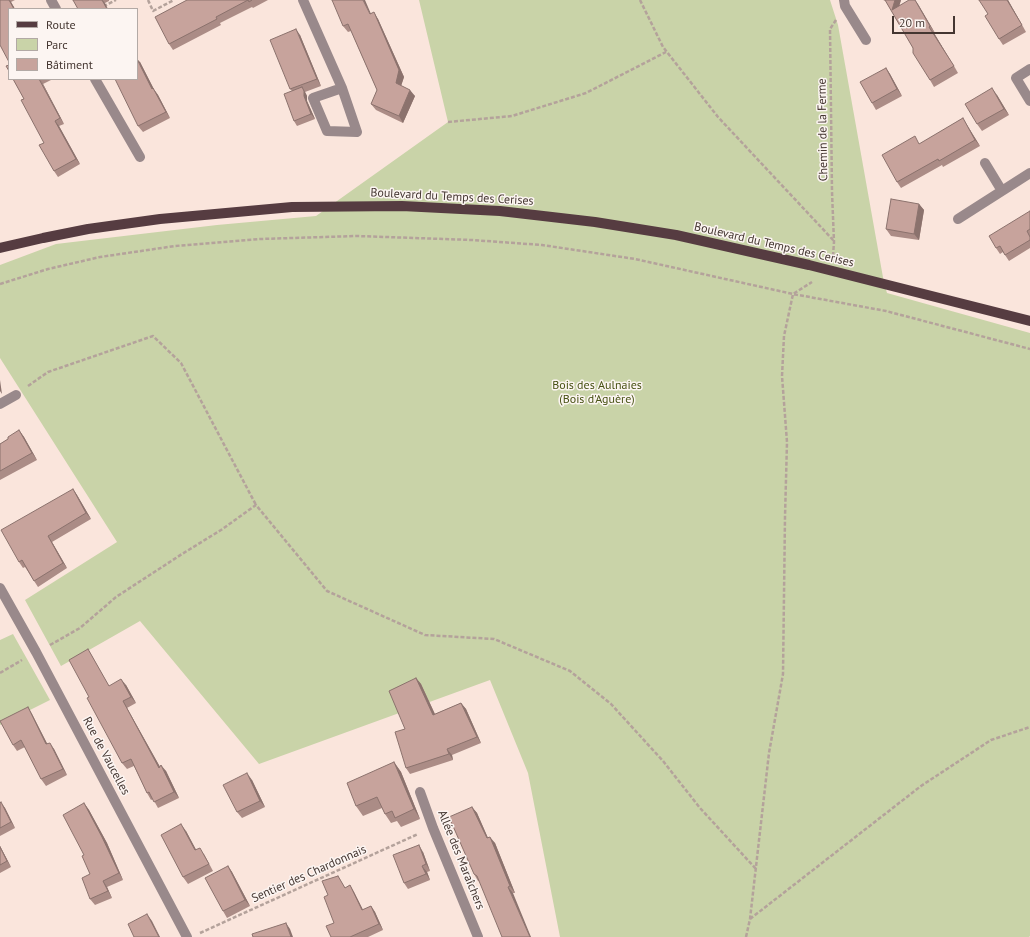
<!DOCTYPE html>
<html>
<head>
<meta charset="utf-8">
<style>
	body { margin:0 }
	#map { position:relative; width:1030px; height:937px; overflow:hidden; background:#fae5dc; font-family:"PT Sans",sans-serif }
	canvas { display:block }
	.legend { position:absolute; left:8px; top:8px; width:130px; height:72px; box-sizing:border-box; background:#fcf5f2; border:1px solid #b2a9a5; margin:0; padding:5px 7px; list-style:none; font-size:12px; color:#443631 }
	.legend li { display:flex; align-items:center; gap:8px; height:20px }
	.legend b { width:20px; border:1px solid #b2a9a5 }
	.scale { position:absolute; left:892px; top:16px; width:63px; height:18px; box-sizing:border-box; border:2px solid #443631; border-top:0; padding-left:5px; font-size:12px; line-height:14px; white-space:nowrap; color:#443631; -webkit-text-stroke:3px #fcf5f2; paint-order:stroke }
</style>
</head>
<body>
<div id="map">
<canvas width="1030" height="937"></canvas>
<ul class="legend">
<li><b style="height:5px;background:#563c41"></b>Route</li>
<li><b style="height:11px;background:#c9d3a8"></b>Parc</li>
<li><b style="height:11px;background:#c7a39c"></b>Bâtiment</li>
</ul>
<div class="scale">20 m</div>
</div>
<script>
const ctx = document.querySelector('canvas').getContext('2d');
ctx.lineJoin = 'round';
function paint(path, color) { ctx.fillStyle = color; ctx.fill(path, 'evenodd'); }
const poly = rows => new Path2D(rows.map(r => 'M' + r).join(''));
function trace(path, color, width, dash) { ctx.strokeStyle = color; ctx.lineWidth = width; ctx.lineCap = dash ? 'butt' : 'round'; ctx.setLineDash(dash || []); ctx.stroke(path); }
function label(font, color, halo, rows, align = 'center') {
  ctx.font = font + ' "PT Sans",sans-serif'; ctx.lineWidth = 3; ctx.setLineDash([]); ctx.textBaseline = 'middle'; ctx.strokeStyle = halo; ctx.fillStyle = color; for (const [text, x, y, turn = 0] of rows) {
    ctx.save(); ctx.translate(x, y); ctx.rotate((+turn || 0) * Math.PI / 180); ctx.textAlign = isNaN(turn) ? turn : align; if (halo) ctx.strokeText(text, 0, 0); ctx.fillText(text, 0, 0); ctx.restore();
  }
}
const green = poly([
	[419,0,830,0,838,25,884,283,887,293,1030,333,1030,936,1029,937,560,937,528,773,490,680,259,764,140,621,61,666,25,600,117,542,0,358,0,265,56,244,217,225,316,216,448,122],
	[13,634,50,700,0,725,0,640]
]);
const path = poly([
	[148,0,153,11,174,0],
	[640,0,663,47,718,117,834,241],
	[98,9,116,0],
	[448,122,512,116,586,93,666,52],
	[833,256,834,242,832,192,830,29,836,20],
	[0,284,48,269,100,257,175,246,260,239,357,236,472,240,542,245,635,259,793,294,886,311,1030,349],
	[28,386,48,372,153,336,181,363,256,505],
	[50,645,80,628,116,597,182,554,221,530,256,505,327,591,425,635,494,639,570,671,611,704,663,761,700,808,756,869],
	[0,673,22,660],
	[750,919,921,786,991,740,1030,727],
	[200,933,418,834],
	[746,937,750,919,769,753,783,674,785,517,787,442,782,376,784,336,793,294,812,282]
]);
const minor = poly([
	[51,0,56,9],
	[303,0,342,88,357,132,327,131,313,98,342,88],
	[844,0,845,6,866,40],
	[1030,69,1016,78,1030,101],
	[95,79,140,157],
	[985,163,1002,191],
	[958,219,1030,173],
	[0,404,16,395],
	[0,588,36,652,187,937],
	[420,792,433,828,478,937]
]);
const major = poly([
	[0,248,43,238,88,229,160,219,292,207,402,206,500,211,595,222,676,235,809,265,1030,321]
]);
const wall = poly([
	[0,0,15,0,11,2,15,9,9,9],
	[73,0,109,0,109,1,105,3],
	[187,0,268,0,253,8,252,7,220,23,221,25,173,50,169,44],
	[883,0,901,0,899,6,915,0,935,33,934,33,958,73,934,87,930,80,913,48,886,1],
	[1008,0,1026,32,1003,45,999,39,988,14],
	[371,13,378,19,404,77,401,86,415,96,403,123,376,110,371,104,377,90,351,31,348,32,343,26],
	[300,35,321,86,305,92,307,96,307,101,315,119,297,126,294,121,292,91,290,89],
	[140,62,153,88,158,95,170,118,143,132,138,126],
	[886,68,890,74,902,96,876,110,872,103],
	[13,79,50,79,51,80,43,84,64,124,59,126,80,164,58,177,54,171,44,143,24,99],
	[997,95,1009,115,982,131,977,124],
	[963,118,967,125,980,146,943,167,942,165,901,188,897,182,920,144],
	[919,204,924,210,919,240,891,236,886,229],
	[1030,211,1030,248,1009,261,1003,252,1000,254,996,248],
	[19,430,24,437,37,460,0,480,0,444,8,439],
	[73,489,77,495,91,519,52,542,67,568,38,587,25,567,23,568,19,562],
	[88,649,92,656,109,686,126,685,136,703,127,708,160,767,166,771,179,798,158,808,153,799,151,800,147,793,134,766,127,769,122,763,89,697],
	[416,678,421,684,435,714,461,703,466,709,481,743,452,755,453,760,410,774,406,768],
	[28,707,32,714,47,744,54,749,67,775,46,786,41,779,25,747,17,751,13,745],
	[394,762,401,772,420,819,401,827,397,821,391,823,385,814,382,808,363,816,356,806],
	[252,780,265,807,242,818,237,812],
	[0,803,5,808,15,828,0,836],
	[84,803,89,810,107,843,123,880,107,887,112,898,95,905,90,899,90,874,84,855],
	[472,807,477,813,488,838,495,843,515,893,513,893,478,881,474,874],
	[186,831,196,850,204,854,213,871,188,884,183,877],
	[0,846,11,867,0,873],
	[423,852,430,871,427,872,430,880,408,889,404,883],
	[228,866,232,872,250,906,227,918,223,911],
	[338,876,345,888,350,885,354,892,363,910,371,906,375,912,383,930,368,937,331,937,334,923,328,895]
]);
const shadedWall = poly([
	[9,0,11,2,15,9,14,9],
	[102,0,105,3,108,9,107,9],
	[363,0,365,0,374,21,370,14],
	[895,0,901,0,896,17,892,10],
	[915,0,918,4,935,33,930,26],
	[1007,0,1008,0,1026,32,1022,25],
	[374,12,378,19,404,77,400,89,396,83],
	[929,27,934,33,958,73,954,66],
	[296,29,300,35,321,86,317,79],
	[137,59,140,62,157,95,152,89],
	[886,68,890,74,902,96,897,89],
	[40,79,43,84,64,124,60,118],
	[302,87,305,92,307,96,307,101,315,119,311,114,304,96],
	[153,88,158,95,170,118,166,112],
	[992,88,997,95,1009,115,1004,109],
	[410,90,415,96,403,123,399,116],
	[963,118,967,125,980,146,975,140],
	[55,121,59,126,80,164,76,159],
	[919,204,924,210,919,240,914,234],
	[0,380,2,394,0,391],
	[19,430,24,437,37,460,32,453],
	[73,489,77,495,91,519,86,513],
	[48,536,52,542,67,568,63,563],
	[416,678,421,684,438,721,433,715],
	[121,679,126,685,136,703,131,697],
	[123,701,127,708,164,774,159,768],
	[461,703,466,709,481,743,477,737],
	[28,707,32,714,51,751,46,744],
	[50,743,54,749,67,775,63,769],
	[447,749,452,755,453,760,449,754],
	[394,762,401,772,420,819,414,809],
	[161,765,166,771,179,798,174,792],
	[247,773,252,780,265,807,260,801],
	[1,802,5,808,15,828,11,822],
	[84,803,89,810,107,843,123,880,119,873],
	[472,807,477,813,491,845,487,838],
	[181,824,186,831,200,857,195,850],
	[490,837,495,843,515,893,510,886],
	[419,845,423,852,430,871,426,864],
	[0,846,11,867,7,861,0,847],
	[228,866,232,872,250,906,245,900],
	[422,866,427,872,430,880,426,874],
	[103,881,107,887,112,898,108,891],
	[350,885,354,892,366,916,362,910],
	[508,887,513,893,531,937,530,937],
	[371,906,375,912,383,930,379,924],
	[147,914,152,921,160,937,159,937],
	[286,923,290,929,293,937,291,937]
]);
const building = poly([
	[0,0,9,0,14,9,9,9,9,62,0,45,0,0],
	[73,0,102,0,107,9,78,9,73,0],
	[187,0,252,0,249,2,248,0,216,17,217,19,169,44,155,17,187,0],
	[332,0,363,0,370,14,374,12,399,70,396,83,410,90,399,116,371,104,377,90,348,24,343,26,332,0],
	[885,0,895,0,892,10,909,0,915,0,930,26,929,27,954,66,930,80,913,53,913,48,885,0],
	[979,0,1007,0,1022,25,999,39,985,16,988,14,979,0],
	[296,29,317,79,290,89,270,40,296,29],
	[137,59,152,89,153,88,166,112,138,126,115,79,137,79,137,59],
	[9,65,9,71,6,66,9,65],
	[886,68,897,89,872,103,860,82,886,68],
	[13,79,39,79,60,118,55,121,76,159,54,171,39,145,44,143,21,100,24,99,13,79],
	[302,87,304,91,304,96,311,114,294,121,284,94,302,87],
	[992,88,1004,109,977,124,965,104,992,88],
	[963,118,975,140,939,161,938,159,897,182,882,155,915,136,919,144,963,118],
	[891,199,919,204,914,234,886,229,891,199],
	[1030,211,1030,229,1027,231,1030,237,1030,240,1005,255,1000,246,996,248,989,236,1030,211],
	[19,430,32,453,0,471,0,444,8,439,8,437,19,430],
	[73,489,86,513,48,536,63,563,34,581,22,560,19,562,1,530,73,489],
	[88,649,109,686,121,679,131,697,123,701,159,768,161,765,174,792,154,802,149,792,147,793,131,759,122,763,87,698,89,697,69,660,88,649],
	[416,678,433,715,461,703,477,737,447,749,449,754,406,768,395,732,405,729,389,691,416,678],
	[28,707,46,744,50,743,63,769,41,779,21,740,13,745,0,721,28,707],
	[394,762,414,809,395,818,392,811,385,814,377,797,356,806,347,783,394,762],
	[247,773,260,801,237,812,223,785,247,773],
	[1,802,11,822,0,828,0,803,1,802],
	[84,803,102,837,119,873,103,881,108,891,90,899,82,878,90,874,82,856,84,855,63,815,84,803],
	[472,807,487,838,490,837,510,886,508,887,530,937,502,937,477,876,474,874,449,817,472,807],
	[181,824,195,850,200,848,209,864,183,877,161,835,181,824],
	[419,845,426,864,422,866,426,874,404,883,393,855,419,845],
	[0,847,7,861,0,865,0,847],
	[228,866,245,900,223,911,205,878,228,866],
	[338,876,345,888,350,885,362,910,371,906,379,924,350,937,331,937,326,926,334,923,324,897,328,895,322,881,338,876],
	[147,914,159,937,134,937,128,924,147,914],
	[286,923,291,937,253,937,252,934,286,923]
]);
const streetNames = [
	["Chemin de la Ferme",823,130,-91],
	["Boulevard du Temps des Cerises",452,197,3],
	["Boulevard du Temps des Cerises",774,245,13],
	["Rue de Vaucelles",106,756,62],
	["Allée des Maraîchers",461,860,68],
	["Sentier des Chardonnais",309,874,-24]
];
const parkNames = [
	["Bois des Aulnaies",597,386],
	["(Bois d'Aguère)",597,400]
];
paint(green, '#c9d3a8');
trace(path, '#b4a29b', 2.5, [4, 2]);
trace(minor, '#99898b', 10);
trace(major, '#563c41', 10);
paint(wall, '#ab8c86');
paint(shadedWall, '#8b726d');
paint(building, '#c7a39c');
trace(building, '#8b726d', 1);
label('12px', '#443631', '#fcf5f2', streetNames);
label('12px', '#485214', '#fcf5f2', parkNames);
</script>
</body>
</html>
